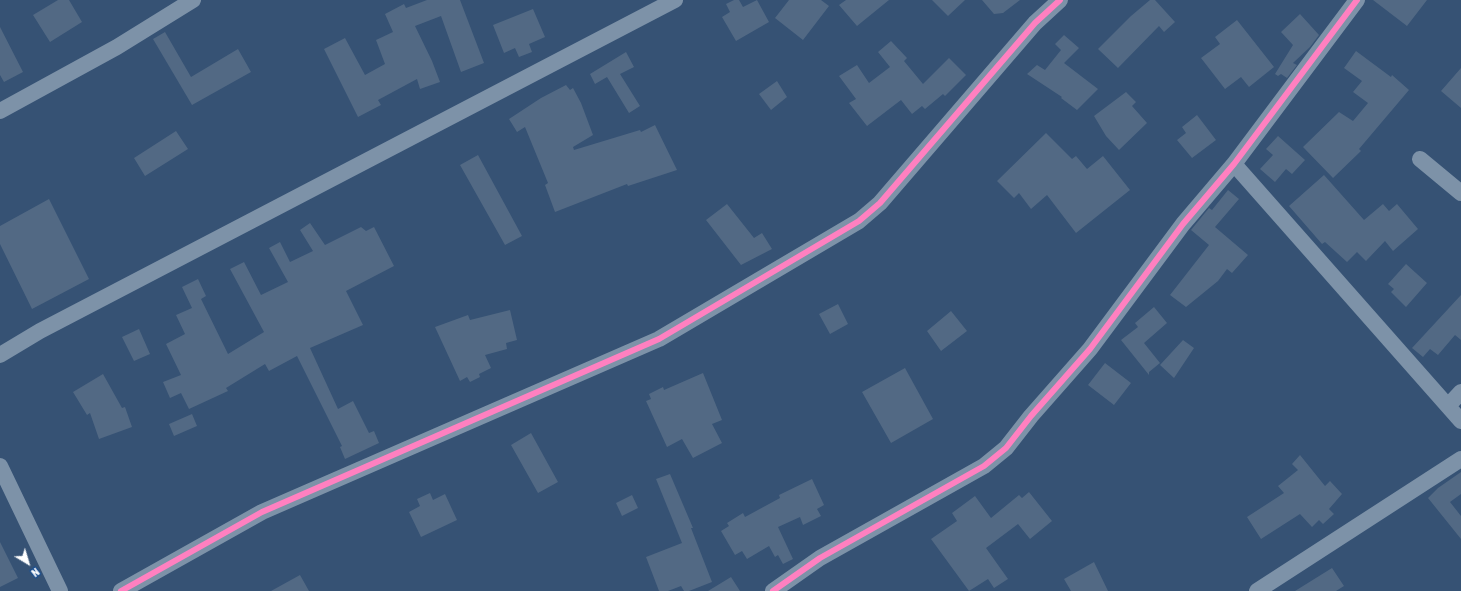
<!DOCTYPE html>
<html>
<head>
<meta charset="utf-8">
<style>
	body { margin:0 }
	#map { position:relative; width:1461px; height:591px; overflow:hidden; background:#365274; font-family:"Asap Condensed",sans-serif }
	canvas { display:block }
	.north { position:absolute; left:8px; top:543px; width:40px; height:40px; -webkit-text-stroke:3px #1b4f8f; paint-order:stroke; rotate:142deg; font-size:11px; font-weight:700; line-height:16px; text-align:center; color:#fff }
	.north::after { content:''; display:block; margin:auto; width:14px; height:18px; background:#fff; clip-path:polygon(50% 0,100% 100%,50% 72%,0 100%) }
</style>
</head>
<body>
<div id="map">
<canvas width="1461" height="591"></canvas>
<div class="north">N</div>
</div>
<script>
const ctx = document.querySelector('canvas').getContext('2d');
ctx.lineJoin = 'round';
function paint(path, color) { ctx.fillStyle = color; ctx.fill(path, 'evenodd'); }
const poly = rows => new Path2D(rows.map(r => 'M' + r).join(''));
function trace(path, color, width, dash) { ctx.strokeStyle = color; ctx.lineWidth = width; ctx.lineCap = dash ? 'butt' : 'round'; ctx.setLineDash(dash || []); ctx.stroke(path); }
const building = poly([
	[58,0,69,0,82,22,50,42,33,15],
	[427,0,460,0,484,63,461,72,441,16,415,26,432,61,440,82,420,89,417,79,378,100,381,105,358,117,324,49,345,38,365,75,385,64,376,40,393,32,385,14,404,4,406,8],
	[734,0,739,0,743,7,757,0,769,22,736,41,722,17,730,12,726,4],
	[789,0,821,0,829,6,803,40,775,18],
	[846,0,889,0,857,26,839,5],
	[932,0,965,0,948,16],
	[982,0,1020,0,1003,13,994,14],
	[1150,0,1155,0,1175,22,1164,32,1159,26,1118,68,1098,49,1131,16],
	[1373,0,1427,0,1407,26],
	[533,9,545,37,529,44,532,52,519,57,515,48,504,53,493,25],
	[1300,14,1319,35,1310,47,1293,63,1297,65,1287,78,1281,74,1278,76,1275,74,1293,45,1281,32],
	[1237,20,1274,67,1249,87,1241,77,1225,89,1201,58,1220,44,1215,37],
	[0,27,23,72,4,82,0,75],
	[165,32,191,77,238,49,251,72,192,105,153,39],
	[1064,35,1079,48,1064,63,1098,89,1077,110,1061,98,1062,97,1027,74,1037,65,1045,70,1061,50,1055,44],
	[891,41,907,58,904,61,923,84,949,58,966,75,945,96,943,94,925,109,922,106,912,114,901,100,867,126,849,103,856,99,839,76,857,65,869,83,890,67,878,52],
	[1356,51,1391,77,1392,75,1409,90,1359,149,1361,151,1333,178,1303,147,1339,112,1353,121,1368,103,1353,92,1362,81,1344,68],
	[626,52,634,67,620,74,640,106,629,113,607,77,595,84,590,74],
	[1461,68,1461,108,1441,91],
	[777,81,787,97,771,110,759,94],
	[566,85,570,90,573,88,581,103,593,135,573,147,574,150,640,130,641,132,655,125,677,170,628,186,627,184,555,212,545,185,548,183,525,127,517,132,509,119,541,98],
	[1126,92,1136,102,1132,106,1147,123,1119,150,1106,136,1094,116],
	[1197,115,1216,140,1192,158,1177,140,1186,133,1182,127],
	[176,131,188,149,145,176,134,158],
	[1046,133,1072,159,1076,156,1087,169,1103,156,1130,190,1076,233,1047,195,1031,209,1019,193,1014,198,997,181],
	[1278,136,1305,160,1292,174,1286,169,1275,182,1260,169,1273,155,1266,149],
	[478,155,522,236,505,245,460,165],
	[1324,175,1364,220,1383,204,1389,211,1397,204,1418,229,1393,251,1385,241,1366,261,1357,252,1347,262,1325,242,1322,244,1289,206],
	[1228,190,1239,199,1215,227,1248,255,1232,273,1227,269,1218,281,1186,307,1170,295,1209,245,1191,230,1209,208,1212,210],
	[49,199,89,279,32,309,0,244,0,226],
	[727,204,754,238,762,233,772,249,741,265,706,220],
	[310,223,325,245,361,227,366,231,374,227,394,266,346,291,363,325,310,348,338,409,353,401,369,433,374,431,379,443,345,459,340,447,342,446,297,356,269,371,265,364,226,388,228,391,189,409,181,393,170,398,163,382,181,375,166,344,185,334,176,315,192,308,182,287,198,279,206,296,201,299,228,354,264,332,230,269,244,262,261,295,288,282,269,248,280,242,290,262,313,251,300,230],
	[1406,264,1427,283,1406,307,1391,292,1394,289,1388,284],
	[1461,295,1461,340,1455,335,1438,355,1430,349,1423,357,1412,348],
	[838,304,848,324,830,334,819,314],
	[1154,307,1167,323,1144,343,1160,363,1149,372,1149,375,1121,340,1138,327,1135,323],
	[510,310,517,340,506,343,507,349,485,355,491,368,479,374,480,377,470,382,467,377,460,381,435,327,468,315,470,320],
	[951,311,967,331,941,351,927,331],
	[139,329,150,354,134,361,122,337],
	[1183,340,1194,348,1174,378,1160,365],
	[1105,363,1131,383,1114,405,1088,385],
	[905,368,933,419,891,443,862,392],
	[703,373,722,420,712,424,722,443,693,458,682,439,667,447,646,401,651,399,649,394,663,387,664,390],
	[103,374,122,408,125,407,132,427,99,439,90,413,87,415,73,392],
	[192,414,197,426,174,436,169,424],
	[531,433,558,482,538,493,511,445],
	[1300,455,1325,486,1330,481,1342,494,1329,509,1334,514,1323,524,1319,520,1312,527,1300,514,1261,539,1247,517,1284,493,1278,486,1298,470,1292,464],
	[1461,472,1461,494,1450,502,1461,516,1461,539,1428,498,1438,488],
	[670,474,693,528,691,528,712,582,689,591,684,591,681,586,668,591,659,591,646,557,682,543,656,479],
	[812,479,824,505,817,509,821,516,803,525,800,517,778,527,793,559,783,564,778,555,775,557,769,546,747,559,742,551,735,555,721,531,729,526,727,523,743,513,745,517,780,498,779,495],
	[1029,492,1052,521,1030,539,1018,524,986,548,1008,579,994,588,988,579,969,591,931,539,957,521,952,513,975,496,991,518,1019,495,1022,498],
	[430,493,433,500,445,494,457,520,421,537,409,512,420,506,417,499],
	[632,495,638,508,622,516,616,503],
	[0,542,18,578,0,587],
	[1094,562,1108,591,1071,591,1064,579],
	[1332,568,1344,586,1336,591,1295,591],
	[300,575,309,591,271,591],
	[731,577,740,591,708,591]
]);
const minor = poly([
	[0,111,117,47,193,0],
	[1420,159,1461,193],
	[1234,164,1461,421],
	[0,355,40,331,675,0],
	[1448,406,1461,392],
	[0,466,60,591],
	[121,591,262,512,659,339,859,221,880,203,1035,23,1060,0],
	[773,591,820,558,984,466,1006,448,1031,416,1090,349,1183,224,1234,164,1357,0],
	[1257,591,1461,459]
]);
const cycleway = poly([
	[121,591,262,512,659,339,859,221,880,203,1035,23,1060,0],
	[773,591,820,558,984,466,1006,448,1031,416,1090,349,1183,224,1234,164,1357,0]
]);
paint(building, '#526984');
trace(minor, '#7d92a8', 16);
trace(cycleway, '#ff80c0', 6);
</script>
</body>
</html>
